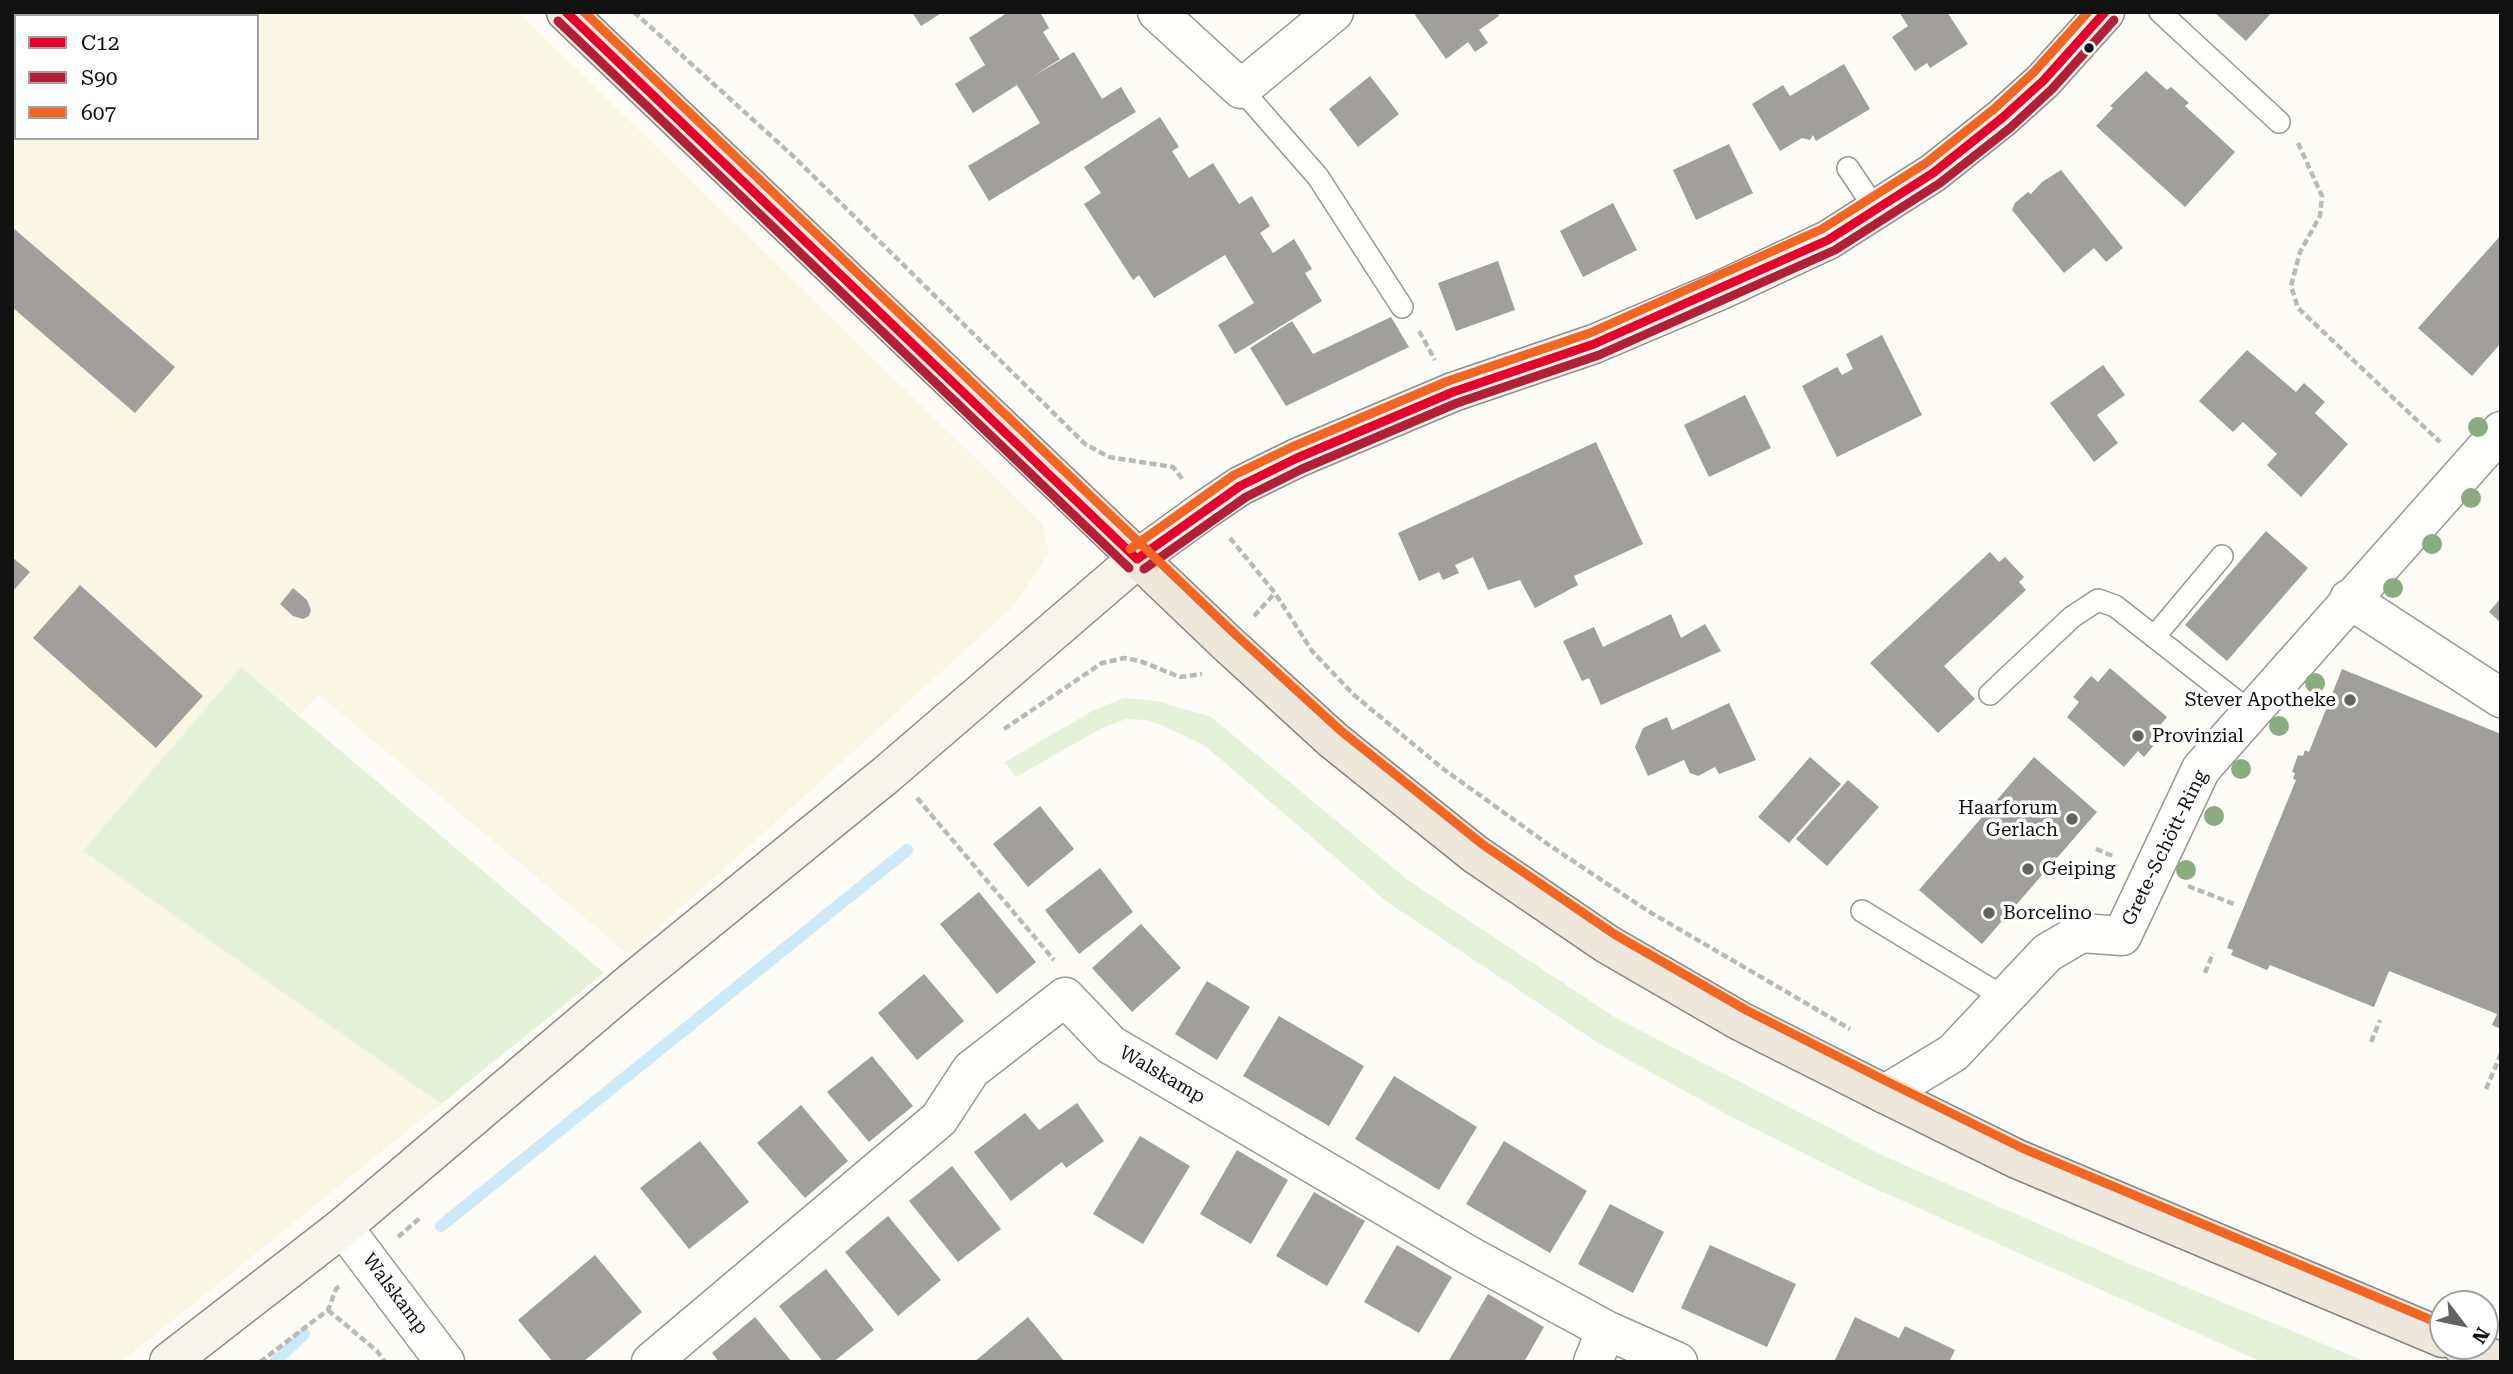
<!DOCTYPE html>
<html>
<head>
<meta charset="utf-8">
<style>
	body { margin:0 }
	#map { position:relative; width:2513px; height:1374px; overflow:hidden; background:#fdfcf7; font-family:"Roboto Serif",serif }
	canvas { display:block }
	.frame { position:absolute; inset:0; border:14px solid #111; pointer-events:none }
	.legend { position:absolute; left:14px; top:14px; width:245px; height:126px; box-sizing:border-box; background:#fff; border:2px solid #a0a0a0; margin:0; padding:9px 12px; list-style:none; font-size:21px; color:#111 }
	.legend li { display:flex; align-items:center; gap:14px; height:35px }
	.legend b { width:35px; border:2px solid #a0a0a0 }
	.north { position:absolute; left:2429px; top:1290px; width:70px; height:70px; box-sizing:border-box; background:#fff; border:2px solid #a0a0a0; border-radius:50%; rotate:122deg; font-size:19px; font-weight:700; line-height:28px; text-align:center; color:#111 }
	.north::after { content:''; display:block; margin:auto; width:24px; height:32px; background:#646362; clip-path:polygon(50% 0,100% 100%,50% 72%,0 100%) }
</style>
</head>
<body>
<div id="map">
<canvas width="2513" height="1374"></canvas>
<div class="frame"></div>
<ul class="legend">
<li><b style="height:9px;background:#e4002b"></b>C12</li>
<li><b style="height:9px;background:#b22037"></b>S90</li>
<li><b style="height:9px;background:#f26522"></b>607</li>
</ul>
<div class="north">N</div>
</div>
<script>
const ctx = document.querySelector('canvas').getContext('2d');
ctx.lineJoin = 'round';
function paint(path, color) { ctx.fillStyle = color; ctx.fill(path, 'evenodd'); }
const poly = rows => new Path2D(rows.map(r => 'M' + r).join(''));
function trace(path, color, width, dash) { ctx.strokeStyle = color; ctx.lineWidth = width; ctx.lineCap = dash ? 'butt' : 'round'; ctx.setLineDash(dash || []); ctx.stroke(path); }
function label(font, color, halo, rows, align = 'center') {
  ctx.font = font + ' "Roboto Serif",serif'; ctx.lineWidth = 7; ctx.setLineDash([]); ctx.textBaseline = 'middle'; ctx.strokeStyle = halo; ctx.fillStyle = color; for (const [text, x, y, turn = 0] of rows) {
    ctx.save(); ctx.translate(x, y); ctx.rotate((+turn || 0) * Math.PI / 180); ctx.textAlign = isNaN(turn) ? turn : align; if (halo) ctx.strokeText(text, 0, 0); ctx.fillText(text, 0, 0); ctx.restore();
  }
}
const farmland = poly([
	[12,12,518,12,1042,523,1049,554,1014,606,629,955,319,695,300,715,241,667,84,851,441,1104,121,1362,12,1362],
	[16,16,257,16,257,138,16,138]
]);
const green = poly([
	[241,667,604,973,441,1104,83,851],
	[1124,698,1157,701,1211,717,1409,881,1616,1018,1884,1156,2123,1261,2367,1362,2262,1362,1867,1185,1730,1116,1598,1043,1386,901,1204,745,1161,725,1146,720,1126,719,1102,728,1016,777,1005,762,1094,710]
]);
const stream = poly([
	[441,1226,907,850],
	[275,1362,304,1334]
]);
const building = poly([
	[912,12,943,12,921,26],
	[1008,12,1040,12,1049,28,1043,32,1060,59,1032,77,1074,52,1102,99,1121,87,1136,112,989,201,968,166,1040,123,1017,85,973,113,955,84,985,65,969,38],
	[1419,12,1497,12,1499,16,1479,30,1488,43,1475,52,1468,42,1446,59,1415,15],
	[1899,12,1947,12,1968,44,1930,68,1927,63,1915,71,1892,37,1908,26],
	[2214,12,2272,12,2246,41],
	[1844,64,1870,109,1816,141,1813,135,1810,140,1802,138,1780,151,1752,104,1783,85,1790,96],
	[2146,71,2167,90,2171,87,2189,103,2185,106,2235,152,2185,207,2096,126,2113,108,2110,106],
	[1370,76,1399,114,1358,147,1329,109],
	[1160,117,1179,147,1172,151,1189,178,1213,163,1239,204,1252,196,1270,226,1260,233,1273,253,1294,239,1312,269,1305,273,1322,301,1235,354,1218,325,1254,303,1225,255,1154,298,1139,275,1133,280,1084,204,1101,193,1084,167],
	[1729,144,1753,193,1696,220,1673,170],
	[2061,170,2123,248,2106,262,2094,248,2064,273,2012,210,2015,203,2028,192,2031,194,2042,182],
	[1613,203,1637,250,1583,277,1560,231],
	[12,227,175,367,135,413,12,307],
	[2501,235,2501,343,2472,376,2418,328],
	[1498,261,1515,310,1456,331,1438,283],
	[1391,317,1409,347,1286,406,1250,348,1292,321,1313,354],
	[1882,335,1922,415,1837,457,1802,386,1837,367,1842,375,1853,369,1846,354],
	[2247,350,2296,392,2304,383,2325,402,2315,413,2348,444,2301,497,2267,465,2277,454,2243,422,2233,432,2199,401],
	[2103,365,2125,395,2097,415,2118,443,2094,462,2050,403],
	[1745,395,1771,448,1709,477,1684,425],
	[1596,442,1643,544,1574,576,1578,585,1535,608,1520,580,1488,590,1473,557,1455,565,1459,573,1443,580,1439,572,1419,581,1398,533],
	[2266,531,2308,568,2227,661,2185,625],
	[1990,552,1999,562,2005,557,2024,577,2019,582,2026,590,1944,666,1975,699,1938,733,1870,663],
	[12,557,30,572,12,592],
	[80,585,203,696,156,748,33,638],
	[293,588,307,600,311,610,309,616,303,619,293,616,280,604],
	[2501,598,2501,623,2489,612],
	[1671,614,1681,638,1705,624,1721,651,1601,705,1589,678,1582,681,1563,641,1594,627,1603,647],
	[2110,668,2167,717,2154,733,2160,738,2144,757,2138,751,2124,767,2067,717,2079,702,2073,697,2091,676,2098,682],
	[2342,669,2501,734,2501,1029,2492,1025,2497,1014,2389,971,2374,1007,2270,965,2267,970,2231,955,2233,950,2227,948,2296,780,2293,779,2295,773,2292,772,2298,755,2303,756,2305,750,2309,752],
	[1729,703,1756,760,1719,774,1715,767,1698,776,1690,773,1684,760,1648,776,1635,747,1643,728,1667,717,1672,730],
	[1810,757,1841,784,1789,843,1758,817],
	[2034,757,2097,812,1982,944,1919,890],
	[1848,780,1879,807,1827,866,1796,839],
	[1040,806,1074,849,1028,887,993,844],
	[1100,868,1133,912,1079,954,1045,910],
	[979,892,1036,962,997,994,940,924],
	[1141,924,1181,968,1132,1012,1092,968],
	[924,974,964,1021,917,1060,878,1013],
	[1207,981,1250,1007,1217,1060,1175,1034],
	[1279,1016,1364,1066,1329,1126,1243,1076],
	[872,1056,913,1106,869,1142,827,1092],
	[1394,1076,1477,1127,1439,1190,1355,1139],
	[1077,1103,1104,1141,1066,1168,1062,1162,1011,1201,974,1152,1025,1113,1039,1130],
	[801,1105,848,1161,805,1198,757,1143],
	[1140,1136,1190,1166,1143,1244,1093,1214],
	[700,1141,749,1202,689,1249,640,1188],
	[1504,1141,1587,1191,1550,1253,1466,1204],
	[1237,1150,1288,1180,1251,1244,1200,1214],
	[952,1166,1001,1229,958,1262,909,1201],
	[1314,1192,1365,1221,1327,1286,1276,1256],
	[1610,1204,1664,1232,1633,1293,1578,1264],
	[888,1216,941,1280,898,1316,845,1252],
	[1397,1245,1452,1277,1419,1333,1364,1302],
	[1710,1245,1796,1284,1767,1347,1681,1308],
	[595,1255,642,1312,583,1362,553,1362,518,1320],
	[826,1269,874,1330,833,1362,823,1362,779,1306],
	[1488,1294,1544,1327,1524,1362,1448,1362],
	[755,1317,792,1362,719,1362,712,1353],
	[1028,1317,1065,1362,974,1362],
	[1855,1317,1899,1338,1905,1326,1955,1350,1949,1362,1834,1362]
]);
const path = poly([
	[634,12,792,155,1085,444,1109,457,1173,467,1183,480],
	[2298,143,2322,196,2320,216,2300,252,2291,286,2298,308,2440,442],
	[1419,331,1435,360],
	[1230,538,1275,593,1312,651,1354,695,1442,768,1549,845,1648,911,1850,1029],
	[1254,616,1275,593],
	[1004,729,1102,663,1124,658,1140,661,1180,677,1202,674],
	[917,798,1054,960],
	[2096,849,2115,857],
	[2188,886,2234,904],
	[2205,973,2213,953],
	[2371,1042,2380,1020],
	[2486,1089,2501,1054],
	[398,1237,421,1217],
	[328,1310,377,1351,385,1362],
	[260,1362,328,1310,336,1289,341,1285]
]);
const lane = poly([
	[2160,12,2279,122],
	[1241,89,1318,177,1402,307],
	[1848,168,1876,210],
	[2154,637,2222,556],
	[1990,694,2072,617,2098,600,2115,606,2249,711],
	[1862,911,2005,998]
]);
const street = poly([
	[1157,12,1241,89,1334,12],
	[2349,599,2501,698],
	[1885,1094,1953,1053,2047,953,2081,933,2122,936,2201,769,2501,431],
	[343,1227,445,1362],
	[651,1362,939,1119,971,1070,1065,997,1111,1045,1468,1255,1606,1330,1678,1362],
	[1593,1362,1606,1330]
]);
const secondary = poly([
	[169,1362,343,1227,633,981,887,774,1137,559,1206,509,1240,486,1297,458,1453,392,1594,344,1721,290,1828,240,1933,173,2002,118,2043,81,2105,12]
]);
const primary = poly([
	[566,12,1229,645,1333,740,1475,854,1607,944,1740,1021,1885,1094,2017,1159,2443,1338],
	[2462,1346,2500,1362]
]);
const bus1 = poly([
	[566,12,1137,559],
	[1137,559,1240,486,1297,458,1453,392,1594,344,1828,240,1933,173,2002,118,2043,81,2105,12]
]);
const bus2 = poly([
	[558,21,1129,568],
	[1144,569,1246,497,1302,469,1457,403,1599,355,1835,250,1940,183,2010,128,2052,89,2114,20]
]);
const bus3 = poly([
	[584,12,1237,636,1341,731,1482,844,1614,934,1746,1010,1890,1083,2022,1148,2443,1325],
	[1130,549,1234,475,1292,447,1448,381,1590,333,1822,229,1926,163,1994,109,2034,72,2088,12]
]);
const trees = [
	[2478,427],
	[2471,498],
	[2432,544],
	[2393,588],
	[2315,683],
	[2279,726],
	[2241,769],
	[2214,816],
	[2186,870]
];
const markers = [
	[2089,48,6,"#111"],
	[2350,700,7,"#646362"],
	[2138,736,7,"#646362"],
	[2072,819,7,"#646362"],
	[2028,869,7,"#646362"],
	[1989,913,7,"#646362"]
];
const poiNames = [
	["Stever Apotheke",2336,700,"right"],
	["Provinzial",2152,736],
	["Haarforum",2058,808,"right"],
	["Gerlach",2058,830,"right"],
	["Geiping",2042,869],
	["Borcelino",2003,913]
];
const streetNames = [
	["Grete-Schött-Ring",2165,848,-64],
	["Walskamp",1162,1075,30],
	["Walskamp",395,1294,53]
];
paint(farmland, '#f9f7e4');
paint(green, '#e6f2d7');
trace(stream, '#cde8f6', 12);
paint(building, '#a19f9c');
trace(lane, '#979795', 24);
trace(street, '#979795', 41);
trace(secondary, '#8e8d8b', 41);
trace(primary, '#858482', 41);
trace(path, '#b9b9b8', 4.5, [7, 3.5]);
trace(lane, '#fffffe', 21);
trace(street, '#fffffe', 38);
trace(secondary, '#f6f4eb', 38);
trace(primary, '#ede8db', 38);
trace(bus1, '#e4002b', 9);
trace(bus2, '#b22037', 9);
trace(bus3, '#f26522', 9);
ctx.fillStyle = '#8bac81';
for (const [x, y] of trees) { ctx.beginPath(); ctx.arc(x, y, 10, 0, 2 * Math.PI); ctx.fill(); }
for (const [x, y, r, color] of markers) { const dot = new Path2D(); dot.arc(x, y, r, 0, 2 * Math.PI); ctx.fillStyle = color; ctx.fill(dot); trace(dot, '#fff', 2.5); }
label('19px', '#111', '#fff', poiNames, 'left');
label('19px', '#111', '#fff', streetNames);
</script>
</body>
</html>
